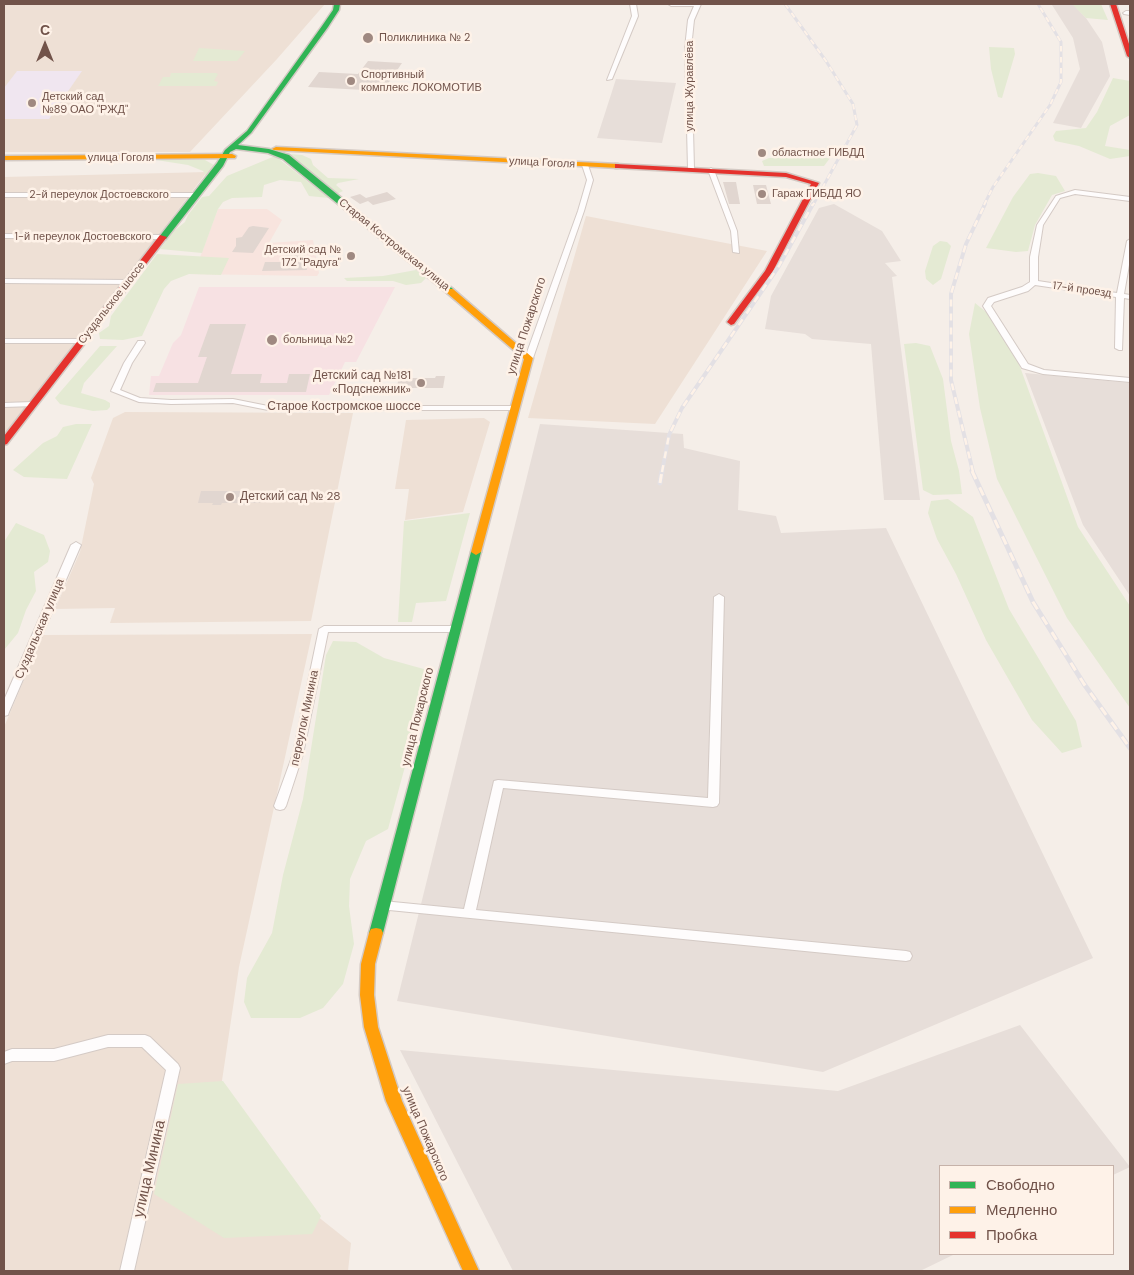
<!DOCTYPE html>
<html>
<head>
<meta charset="utf-8">
<style>
	body { margin:0 }
	#map { position:relative; width:1134px; height:1275px; overflow:hidden; background:#f5eee8; font-family:"DM Sans",sans-serif }
	canvas { display:block }
	.frame { position:absolute; inset:0; border:5px solid #71534a; pointer-events:none }
	.legend { position:absolute; left:939px; top:1165px; width:175px; height:90px; box-sizing:border-box; background:#fef2e8; border:1px solid #c6b2a9; margin:0; padding:6px 9px; list-style:none; font-size:15px; color:#71534a }
	.legend li { display:flex; align-items:center; gap:10px; height:25px }
	.legend b { width:25px; border:1px solid #c6b2a9 }
	.north { position:absolute; left:20px; top:20px; width:50px; height:50px; -webkit-text-stroke:4px #fef2e8; paint-order:stroke; rotate:0deg; font-size:14px; font-weight:700; line-height:20px; text-align:center; color:#71534a }
	.north::after { content:''; display:block; margin:auto; width:18px; height:22px; background:#71534a; clip-path:polygon(50% 0,100% 100%,50% 72%,0 100%) }
</style>
</head>
<body>
<div id="map">
<canvas width="1134" height="1275"></canvas>
<div class="frame"></div>
<ul class="legend">
<li><b style="height:6px;background:#30b455"></b>Свободно</li>
<li><b style="height:6px;background:#ff9f0a"></b>Медленно</li>
<li><b style="height:6px;background:#e5322d"></b>Пробка</li>
</ul>
<div class="north">С</div>
</div>
<script>
const ctx = document.querySelector('canvas').getContext('2d');
ctx.lineJoin = 'round';
function paint(path, color) { ctx.fillStyle = color; ctx.fill(path, 'evenodd'); }
const poly = rows => new Path2D(rows.map(r => 'M' + r).join(''));
function trace(path, color, width, dash) { ctx.strokeStyle = color; ctx.lineWidth = width; ctx.lineCap = dash ? 'butt' : 'round'; ctx.setLineDash(dash || []); ctx.stroke(path); }
function label(font, color, halo, rows, align = 'center') {
  ctx.font = font + ' "DM Sans",sans-serif'; ctx.lineWidth = 5; ctx.setLineDash([]); ctx.textBaseline = 'middle'; ctx.strokeStyle = halo; ctx.fillStyle = color; for (const [text, x, y, turn = 0] of rows) {
    ctx.save(); ctx.translate(x, y); ctx.rotate((+turn || 0) * Math.PI / 180); ctx.textAlign = isNaN(turn) ? turn : align; if (halo) ctx.strokeText(text, 0, 0); ctx.fillText(text, 0, 0); ctx.restore();
  }
}
const residential = poly([
	[4,4,325,4,277,59,190,152,4,152],
	[207,172,4,437,4,177],
	[586,216,767,251,655,424,528,418],
	[125,412,353,413,311,621,110,623,115,608,55,609,80,552,94,484,91,478,113,418],
	[484,418,490,422,463,512,405,520,409,489,395,489,406,420],
	[312,634,239,967,214,1134,351,1243,348,1271,4,1271,4,727,43,635]
]);
const commercial = poly([
	[218,209,267,209,282,220,269,243,313,240,319,273,317,276,189,274,201,255]
]);
const industrial = poly([
	[1073,4,1086,18,1102,42,1110,76,1081,128,1053,123,1080,69,1073,38,1052,5],
	[616,79,676,83,662,143,597,138],
	[834,204,882,231,901,261,885,263,897,276,892,277,920,500,884,500,871,344,812,339,805,334,765,329,771,296,819,208],
	[1025,373,1130,383,1130,596,1083,525],
	[540,424,683,434,684,448,740,461,738,510,776,516,781,533,886,528,1093,958,823,1072,397,1001],
	[1020,1025,1130,1167,1113,1175,1113,1166,940,1166,940,1254,955,1254,920,1271,513,1271,400,1050,838,1091]
]);
const education = poly([
	[17,71,82,71,49,119,4,119,4,88]
]);
const medical = poly([
	[199,287,395,287,356,362,345,362,329,395,149,395,151,376,159,376,173,343,181,335]
]);
const green = poly([
	[1072,4,1101,4,1108,20,1086,18],
	[989,47,1014,48,1015,54,1002,98,998,97,991,69],
	[199,48,245,51,237,61,193,61],
	[171,73,216,73,218,74,214,81,218,82,216,86,158,86,163,77,170,77],
	[1113,78,1130,81,1130,115,1110,126,1105,146,1130,150,1130,156,1110,159,1079,146,1055,141,1053,136,1056,131,1086,128,1097,112],
	[289,154,302,155,311,159,313,165,328,178,359,179,338,183,336,185,343,191,337,194],
	[275,156,329,198,309,196,301,182,280,180,264,185,262,197,232,198,223,202,218,209,202,253,160,249,174,231,185,222,188,215,202,197,209,196,227,176],
	[769,158,830,158,824,166,764,166,762,161],
	[156,160,205,160,214,165,206,176,203,171,188,165],
	[1038,173,1056,176,1065,191,1052,195,1035,225,1028,251,1016,252,986,248,1013,197,1030,174],
	[940,241,947,242,951,246,941,279,933,285,926,279,925,271,933,246],
	[157,254,229,258,221,275,189,274,171,281,164,289,142,336,123,340,100,339,99,333,109,326,111,316],
	[416,270,426,278,421,283,406,285,393,281,347,281,344,278,383,276],
	[975,303,1006,328,1078,527,1130,606,1130,708,1067,618,997,479,980,408,969,334],
	[916,343,930,346,943,379,951,441,959,471,962,494,933,495,923,490,904,344],
	[100,346,117,346,84,383,81,393,105,400,110,403,110,407,107,410,93,411,60,404,55,398],
	[76,424,92,424,67,479,24,477,13,470,43,443,57,436,63,427],
	[948,499,973,517,1009,609,1076,721,1082,747,1062,753,1032,720,986,640,956,574,937,539,928,513,931,501],
	[470,513,446,601,416,603,412,622,398,622,404,521],
	[16,523,44,535,50,551,48,562,34,572,36,591,26,610,18,633,4,650,4,542],
	[333,641,356,642,384,658,431,671,388,829,366,841,350,879,349,906,354,944,343,984,323,1008,300,1018,251,1018,244,1002,247,978,272,933,283,875,303,799,326,655],
	[223,1081,321,1216,312,1234,224,1238,154,1194,178,1084]
]);
const building = poly([
	[368,61,402,63,383,91,308,87,319,72,358,74],
	[723,182,736,182,740,204,729,204],
	[753,185,766,185,771,204,757,204],
	[387,192,396,199,373,205,368,201,360,204,350,197,360,194,366,198],
	[253,226,269,228,253,253,232,252,236,246,236,238,242,237,249,227],
	[304,251,307,270,262,271,265,262,285,262,284,253],
	[210,324,246,324,231,374,262,374,260,383,287,383,289,374,310,374,306,392,153,392,156,383,198,383,207,357,198,357],
	[399,375,408,375,408,378,435,378,436,376,445,376,443,388,397,388],
	[201,491,262,491,260,503,250,503,249,505,240,505,240,503,222,503,221,505,212,505,213,503,198,503]
]);
const street = poly([
	[630,4,636,4,638,16,612,79,607,80,632,16,630,4],
	[668,4,701,4,694,20,691,48,694,169,691,171,688,169,685,48,688,20,694,6,671,6,668,4],
	[1126,11,1130,11,1130,15,1124,14,1123,13,1126,11],
	[585,163,588,165,593,180,584,211,533,358,532,360,526,360,525,358,578,211,587,180,582,165,585,163],
	[711,168,714,170,737,231,739,253,733,252,731,231,708,170,711,168],
	[1075,190,1130,197,1130,201,1075,194,1060,198,1043,225,1038,257,1038,281,1117,293,1127,241,1130,239,1130,259,1124,294,1130,295,1130,299,1124,298,1122,350,1119,350,1115,348,1116,297,1035,285,1028,291,994,302,991,306,1028,364,1044,370,1130,378,1130,382,1043,374,1022,368,983,306,988,298,1022,287,1030,282,1030,257,1037,225,1056,196,1075,190],
	[4,193,195,193,198,195,195,197,4,197,4,193],
	[4,234,163,235,166,237,163,239,4,238,4,234],
	[4,279,129,280,133,282,129,284,4,283,4,279],
	[4,339,81,339,85,341,81,343,4,343,4,339],
	[138,341,144,341,145,343,132,363,120,390,140,398,171,400,233,399,268,406,515,406,519,408,515,410,268,410,233,403,171,404,139,402,111,391,124,363,138,341],
	[32,402,36,404,35,406,4,407,4,403,32,402],
	[76,542,81,545,9,712,8,715,4,716,4,700,71,545,76,542],
	[719,594,724,597,719,803,717,806,713,807,503,788,476,910,906,951,910,952,912,956,910,960,906,961,379,909,377,906,379,903,383,901,464,909,494,781,498,780,708,798,714,597,719,594],
	[324,626,455,626,460,629,455,632,328,632,303,754,286,806,284,809,280,810,276,809,274,806,293,754,319,629,324,626],
	[108,1035,145,1035,150,1037,178,1064,180,1068,134,1271,120,1271,166,1070,142,1047,108,1047,54,1061,12,1061,4,1064,4,1052,12,1049,54,1049,108,1035]
]);
const fast = poly([
	[334,4,340,4,339,10,328,27,251,133,238,145,269,149,289,155,453,289,453,293,447,293,283,159,268,153,236,149,230,152,223,166,166,239,159,237,217,163,225,150,247,131,322,26,333,10,334,4],
	[476,549,481,552,383,933,381,937,376,938,371,937,369,933,471,552,476,549]
]);
const slow = poly([
	[276,147,618,164,622,166,618,168,274,150,272,149,276,147],
	[232,154,236,156,235,158,4,160,4,156,232,154],
	[447,289,453,289,533,358,481,552,476,555,471,552,524,359,447,293,447,289],
	[376,928,381,929,383,933,375,964,374,995,378,1027,402,1101,479,1271,463,1271,386,1101,364,1027,360,995,361,964,369,933,371,929,376,928]
]);
const jam = poly([
	[1110,4,1116,4,1130,47,1130,58,1127,56,1110,4],
	[615,164,786,173,819,183,773,271,734,324,731,325,727,322,765,271,811,184,786,177,618,168,615,168,615,164],
	[160,235,167,237,7,444,4,445,4,436,160,235]
]);
const railFar2 = poly([
	[785,4,826,61,853,104,857,125,813,205],
	[984,205,993,187,1050,105,1061,82,1061,42,1038,4]
]);
const railFar1 = poly([
	[662,472,669,435,682,408,779,266,813,204],
	[973,472,951,380,951,294,966,244,985,204]
]);
const rail = poly([
	[972,471,1033,602,1084,684,1130,748],
	[660,483,662,471]
]);
const markers = [
	[368,38,6,"#9f8981"],
	[351,81,5,"#9f8981"],
	[32,103,5,"#9f8981"],
	[762,153,5,"#9f8981"],
	[762,194,5,"#9f8981"],
	[351,256,5,"#9f8981"],
	[272,340,6,"#9f8981"],
	[421,383,5,"#9f8981"],
	[230,497,5,"#9f8981"]
];
const farPoinames = [
	["Поликлиника № 2",379,38],
	["Спортивный",361,75],
	["комплекс ЛОКОМОТИВ",361,88],
	["Детский сад",42,97],
	["№89 ОАО \"РЖД\"",42,110],
	["областное ГИБДД",772,153],
	["Гараж ГИБДД ЯО",772,194],
	["Детский сад №",341,250,"right"],
	["172 \"Радуга\"",341,263,"right"],
	["больница №2",283,340]
];
const farStreetnames = [
	["улица Журавлёва",690,86,-90],
	["улица Гоголя",121,158],
	["улица Гоголя",542,163,3],
	["2-й переулок Достоевского",99,195],
	["1-й переулок Достоевского",83,237],
	["Старая Костромская улица",394,245,39],
	["17-й проезд",1082,290,8],
	["Суздальское шоссе",112,303,-52]
];
const streetNames = [
	["улица Пожарского",527,326,-72],
	["Старое Костромское шоссе",344,407],
	["Суздальская улица",40,629,-67],
	["улица Пожарского",418,717,-76],
	["переулок Минина",305,718,-78],
	["улица Пожарского",425,1134,67]
];
const poiNames = [
	["Детский сад №181",411,376],
	["«Подснежник»",411,390],
	["Детский сад № 28",240,497,"left"]
];
const nearStreetnames = [
	["улица Минина",150,1169,-77]
];
paint(residential, '#eee0d5');
paint(commercial, '#f8e4de');
paint(industrial, '#e7ded9');
paint(education, '#f0e6f0');
paint(medical, '#f7e1e3');
paint(green, '#e4ead3');
paint(building, '#e1d6d0');
trace(street, '#d4cac5', 2);
trace(fast, '#d4cac4', 3);
trace(slow, '#d4cac4', 3);
trace(jam, '#d4cac4', 3);
paint(street, '#fefcfc');
paint(fast, '#30b455');
paint(slow, '#ff9f0a');
paint(jam, '#e5322d');
trace(railFar2, '#e3e0e4', 3);
trace(railFar1, '#e3e0e4', 4);
trace(rail, '#e3e0e4', 5);
trace(railFar2, '#fef2e8', 2, [5.5]);
trace(railFar1, '#fef2e8', 2.5, [7]);
trace(rail, '#fef2e8', 3, [9]);
for (const [x, y, r, color] of markers) { const dot = new Path2D(); dot.arc(x, y, r, 0, 2 * Math.PI); ctx.fillStyle = color; ctx.fill(dot); trace(dot, '#fef2e8', 2); }
label('11px', '#71534a', '#fef2e8', farPoinames, 'left');
label('11px', '#71534a', '#fef2e8', farStreetnames);
label('12px', '#71534a', '#fef2e8', streetNames);
label('12px', '#71534a', '#fef2e8', poiNames, 'right');
label('15px', '#71534a', '#fef2e8', nearStreetnames);
</script>
</body>
</html>
